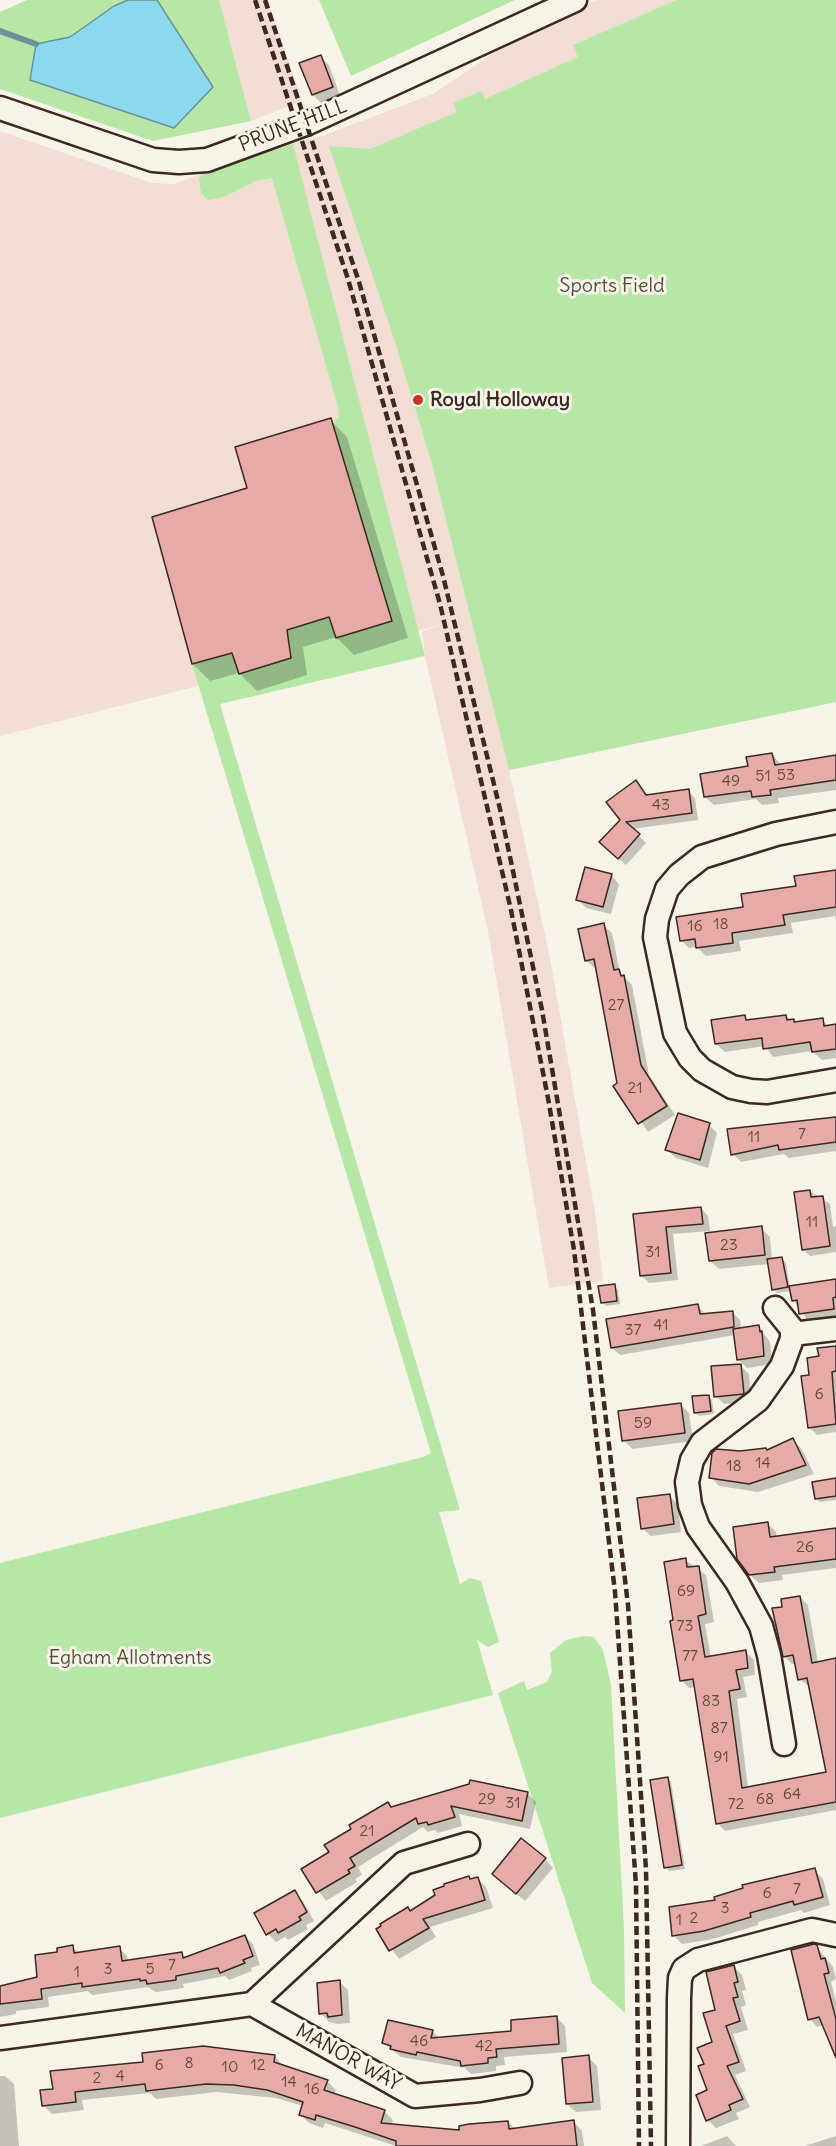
<!DOCTYPE html>
<html>
<head>
<meta charset="utf-8">
<style>
	body { margin:0 }
	canvas { display:block; background:#f7f3e8 }
</style>
</head>
<body>
<canvas width="836" height="2146"></canvas>
<script>
const ctx = document.querySelector('canvas').getContext('2d');
ctx.lineJoin = 'round';
function paint(path, color) { ctx.fillStyle = color; ctx.fill(path, 'evenodd'); }
const poly = rows => new Path2D(rows.map(r => 'M' + r).join(''));
function trace(path, color, width, dash) { ctx.strokeStyle = color; ctx.lineWidth = width; ctx.lineCap = dash ? 'butt' : 'round'; ctx.setLineDash(dash || []); ctx.stroke(path); }
function label(font, color, halo, rows, align = 'center') {
  ctx.font = font + ' Delius,sans-serif'; ctx.lineWidth = 6; ctx.setLineDash([]); ctx.textBaseline = 'middle'; ctx.strokeStyle = halo; ctx.fillStyle = color; for (const [text, x, y, turn = 0] of rows) {
    ctx.save(); ctx.translate(x, y); ctx.rotate((+turn || 0) * Math.PI / 180); ctx.textAlign = isNaN(turn) ? turn : align; if (halo) ctx.strokeText(text, 0, 0); ctx.fillText(text, 0, 0); ctx.restore();
  }
}
const built = poly([
	[219,0,268,0,302,101,251,121],
	[597,0,836,0,836,702,509,770,549,953,596,1218,603,1281,549,1288,488,931,425,656,422,631,448,623,0,736,0,131,152,183,174,184,260,152,322,136,433,94,524,33]
]);
const green = poly([
	[27,0,128,0,114,6,70,37,36,44,31,79,174,127,213,86,157,0,219,0,251,121,153,141,0,89,0,12],
	[319,0,515,0,351,76],
	[677,0,836,0,836,702,509,770,432,464,396,345,329,146,370,149,457,112,453,103,481,91,485,99,578,57,573,45],
	[293,144,425,656,220,704,460,1510,439,1512,460,1584,470,1578,481,1581,499,1642,488,1647,477,1640,493,1695,0,1818,0,1563,423,1457,431,1453,192,664,232,653,239,674,291,658,287,630,329,617,336,638,392,621,332,423,339,417,338,407,272,178,256,181,224,197,208,200,201,193,199,178,208,169],
	[583,1636,594,1637,603,1650,611,1685,624,1929,625,2013,592,1983,498,1693,524,1681,527,1690,547,1682,552,1671,550,1653,566,1640]
]);
const water = poly([
	[128,0,157,0,213,87,174,128,30,80,36,44,70,37,114,6,128,0]
]);
const shadow = poly([
	[320,57,329,65,340,96,321,103,313,95],
	[330,420,347,437,408,638,354,655,336,637,303,647,307,675,257,691,239,673,210,681,193,664],
	[772,754,781,765,836,758,836,790,778,798,779,803,762,805,756,799,714,805,705,797],
	[636,782,648,796,688,791,695,798,698,820,632,829,646,843,626,865,608,850],
	[836,871,836,921,835,916,791,923,793,933,739,941,741,951,706,956,697,947,689,948,681,940,745,908],
	[611,875,619,884,611,914,586,908,578,899],
	[603,925,612,933,620,973,632,985,649,1075,675,1115,648,1132,616,1086,619,1084,597,969,586,961],
	[785,1016,796,1023,822,1020,829,1027,836,1026,836,1058,822,1060,812,1051,773,1057,765,1046,725,1052,716,1044,744,1017,749,1021],
	[836,1118,836,1151,789,1158,784,1154,741,1162,733,1154],
	[709,1125,717,1133,708,1168,676,1158,667,1150],
	[810,1191,830,1204,833,1227,836,1226,836,1252,810,1256,803,1249],
	[701,1208,708,1216,710,1231,673,1234,678,1280,649,1283,641,1275,635,1215],
	[761,1228,770,1237,772,1260,782,1259,786,1263,790,1288,836,1281,836,1318,809,1322,793,1300,792,1291,777,1293,773,1289,769,1264,719,1269,710,1261],
	[614,1286,618,1290,620,1304,606,1306,602,1302],
	[698,1306,705,1314,732,1312,740,1320,741,1329,759,1327,770,1342,772,1364,747,1368,738,1359,735,1335,620,1355,612,1348],
	[836,1347,836,1432,817,1435,809,1427,811,1376,820,1358],
	[740,1365,749,1374,751,1402,724,1404,716,1396],
	[708,1396,712,1400,714,1414,699,1416,695,1412],
	[680,1404,689,1413,693,1441,632,1449,624,1440],
	[793,1440,801,1448,814,1474,758,1492,719,1486,711,1477],
	[836,1480,836,1500,820,1502,816,1498],
	[669,1496,678,1504,681,1532,651,1536,642,1528],
	[768,1524,776,1532,777,1537,836,1529,836,1568,782,1575,783,1580,759,1583,750,1575],
	[685,1560,706,1575,714,1622,705,1624,711,1658,746,1652,754,1660,755,1675,743,1677,747,1697,737,1699,748,1788,828,1773,810,1687,799,1679,796,1664,792,1664,784,1656,783,1608,800,1597,808,1605,818,1663,836,1660,836,1810,725,1831,717,1823,696,1687,689,1688,681,1680],
	[667,1778,671,1782,685,1869,669,1871,666,1867],
	[471,1785,527,1793,536,1802,530,1829,459,1814,462,1826,438,1833,435,1830,428,1832,423,1827,358,1867,362,1875,355,1879,357,1882,326,1901,303,1869,331,1853,353,1829,388,1803,392,1808],
	[545,1859,553,1868,525,1901,502,1882],
	[814,1870,823,1879,830,1905,804,1913,801,1910,758,1922,758,1925,713,1939,682,1944,674,1936,717,1901],
	[469,1877,472,1880,478,1879,486,1887,493,1908,430,1927,436,1937,399,1959,378,1930],
	[294,1892,303,1901,314,1921,306,1925,308,1929,288,1940,285,1937,276,1942,268,1934],
	[245,1936,253,1944,260,1965,251,1968,252,1971,229,1980,225,1976,183,1984,184,1988,156,1992,148,1987,92,1995,88,1991,48,1997,49,2007,16,2011,16,2014,0,2017,0,1987,39,1979,59,1954,72,1947,79,1953,119,1948,127,1956,128,1961,181,1953,186,1958],
	[817,1947,833,1967,836,1979,831,1982,836,2001,836,2056,823,2025,817,2027,810,2019],
	[734,1967,742,1975,746,1990,742,1991,746,2005,741,2007,748,2030,733,2034,746,2071,735,2075,750,2107,736,2113,739,2119,716,2128,708,2120,709,2091,706,2065,714,2043,717,2011],
	[340,1982,348,1990,350,2023,338,2024,329,2022,321,2013],
	[557,2018,565,2026,567,2052,504,2057,505,2065,496,2066,496,2071,471,2074,465,2068,401,2057,384,2043,432,2031,440,2039,513,2033],
	[275,2056,283,2066,327,2081,336,2090,334,2095,384,2111,393,2120,391,2125,461,2132,508,2122,515,2129,574,2122,582,2131,584,2146,396,2146,325,2123,323,2128,309,2123,300,2114,303,2106,276,2098,216,2092,156,2099,150,2093,82,2100,84,2110,52,2114,43,2105,42,2092],
	[588,2057,597,2066,601,2110,576,2112,567,2104],
	[0,2076,5,2076,14,2084,19,2146,0,2146],
	[727,2136,736,2146,701,2146],
	[836,2136,836,2146,805,2146]
]);
const stream = poly([
	[0,31,36,44]
]);
const building = poly([
	[321,55,333,87,312,95,299,63,321,55],
	[331,418,392,621,336,638,329,617,287,630,291,658,239,674,232,653,192,664,152,517,247,488,235,447,331,418],
	[772,753,775,765,836,755,836,780,770,790,771,795,752,797,751,791,704,797,700,774,748,766,746,757,772,753],
	[636,780,646,795,689,789,692,813,626,822,640,834,618,859,599,842,620,820,606,802,636,780],
	[585,867,612,874,603,907,576,900,585,867],
	[836,870,836,907,783,915,785,925,732,933,733,943,696,948,695,939,680,941,676,917,743,907,741,894,796,886,794,876,836,870],
	[604,923,614,970,619,969,621,976,624,975,641,1065,667,1106,638,1124,613,1086,617,1083,594,959,585,961,578,929,604,923],
	[745,1015,746,1020,786,1015,787,1020,794,1019,794,1022,823,1018,824,1026,836,1024,836,1049,812,1052,810,1042,763,1049,762,1038,715,1044,711,1020,745,1015],
	[678,1113,710,1123,700,1160,665,1150,678,1113],
	[836,1117,836,1142,779,1150,778,1145,731,1155,727,1129,836,1117],
	[810,1190,811,1197,823,1196,830,1246,802,1250,794,1192,810,1190],
	[701,1207,703,1224,666,1227,671,1273,640,1276,633,1214,701,1207],
	[762,1226,765,1255,709,1261,705,1233,762,1226],
	[782,1257,788,1287,772,1290,767,1259,782,1257],
	[836,1279,836,1297,833,1298,834,1309,799,1314,797,1300,792,1301,789,1286,836,1279],
	[615,1284,617,1301,601,1303,598,1286,615,1284],
	[698,1304,700,1314,733,1311,734,1327,611,1348,606,1319,698,1304],
	[759,1325,760,1332,762,1331,764,1356,737,1360,733,1329,759,1325],
	[836,1346,836,1371,832,1372,836,1424,808,1428,801,1376,809,1375,807,1358,819,1356,817,1348,836,1346],
	[741,1364,744,1394,714,1397,711,1366,741,1364],
	[709,1395,711,1411,694,1413,692,1396,709,1395],
	[681,1403,685,1433,622,1441,618,1411,681,1403],
	[793,1438,806,1465,749,1484,709,1478,712,1453,716,1449,740,1451,766,1448,767,1450,793,1438],
	[836,1478,836,1496,815,1499,812,1482,836,1478],
	[670,1494,674,1524,641,1529,637,1498,670,1494],
	[768,1522,770,1537,836,1528,836,1559,774,1567,775,1572,749,1575,737,1559,733,1527,768,1522],
	[686,1558,687,1567,699,1566,706,1614,698,1616,705,1657,746,1650,748,1668,736,1670,740,1689,729,1691,742,1788,826,1772,807,1678,798,1680,793,1655,783,1657,772,1608,782,1607,781,1599,800,1596,812,1663,836,1658,836,1802,716,1824,693,1679,680,1681,670,1621,673,1620,664,1562,686,1558],
	[668,1777,682,1865,664,1868,650,1780,668,1777],
	[470,1780,528,1792,522,1821,451,1806,455,1817,428,1825,427,1822,418,1824,416,1818,350,1858,355,1866,348,1870,350,1873,316,1893,301,1869,329,1852,324,1845,351,1829,349,1825,388,1802,391,1807,469,1784,470,1780],
	[521,1838,546,1858,516,1894,492,1874,521,1838],
	[815,1868,823,1897,794,1905,793,1901,750,1913,751,1917,704,1931,672,1936,669,1907,715,1900,714,1897,743,1888,742,1885,815,1868],
	[469,1876,470,1879,478,1877,485,1900,423,1919,429,1928,389,1951,376,1929,381,1926,380,1924,408,1907,410,1911,435,1895,433,1890,444,1886,444,1884,469,1876],
	[295,1890,307,1912,299,1917,301,1920,278,1933,276,1929,266,1935,254,1913,295,1890],
	[245,1935,253,1956,243,1960,245,1963,220,1973,218,1968,176,1976,176,1980,147,1984,146,1980,140,1981,140,1979,82,1987,82,1983,41,1989,42,1999,0,2004,0,1986,37,1977,35,1955,57,1952,57,1948,73,1945,74,1953,120,1946,122,1961,182,1952,183,1958,245,1935],
	[814,1944,817,1945,821,1959,825,1958,829,1973,824,1974,836,2019,836,2058,819,2017,808,2020,791,1950,814,1944],
	[734,1965,738,1982,734,1983,738,1997,733,1998,740,2021,726,2026,739,2062,727,2066,743,2099,729,2105,731,2110,706,2121,696,2095,707,2090,698,2066,704,2064,697,2048,712,2042,703,2013,715,2010,706,1972,734,1965],
	[340,1980,342,2015,328,2017,327,2013,319,2014,317,1983,340,1980],
	[557,2016,559,2044,496,2049,497,2057,488,2058,488,2063,461,2066,460,2061,417,2052,416,2055,390,2049,391,2046,382,2043,388,2020,433,2030,431,2038,511,2031,511,2020,557,2016],
	[203,2046,275,2055,274,2062,328,2080,324,2090,385,2110,381,2123,459,2130,459,2126,469,2124,508,2121,509,2129,574,2120,577,2146,396,2146,396,2141,355,2127,316,2115,315,2120,299,2115,303,2102,267,2090,234,2085,206,2084,146,2091,145,2084,75,2092,76,2102,42,2106,40,2090,53,2089,50,2071,143,2062,142,2053,203,2046],
	[589,2055,593,2102,566,2104,562,2058,589,2055]
]);
const street = poly([
	[0,108,153,160,179,162,207,160,308,123,575,0],
	[836,822,776,834,702,857,679,875,667,889,657,919,655,937,675,1033,690,1058,702,1070,732,1087,751,1091,767,1092,836,1080],
	[775,1308,792,1329,793,1336,782,1366,758,1400,702,1443,692,1460,687,1482,690,1505,698,1527,737,1582,761,1626,769,1655,784,1744],
	[792,1334,836,1329],
	[252,2004,404,1863,468,1844],
	[0,2038,252,2004,415,2096,480,2090,520,2083],
	[678,2146,679,1998,680,1978,684,1969,698,1960,812,1930,836,1935]
]);
const rail = poly([
	[255,0,348,279,440,604,511,910,548,1098,574,1250,615,1592,636,1885,639,2146],
	[265,0,359,282,443,576,500,809,542,1010,593,1310,628,1605,646,1869,651,2146]
]);
const markers = [
	[418,400,6,"#c8321e"]
];
const numberNames = [
	["53",786,775],
	["51",763,776],
	["49",731,781],
	["43",661,805],
	["18",721,924],
	["16",695,926],
	["27",616,1005],
	["21",635,1088],
	["7",802,1134],
	["11",754,1137],
	["11",812,1222],
	["23",729,1245],
	["31",653,1252],
	["41",661,1325],
	["37",633,1330],
	["6",819,1394],
	["59",643,1423],
	["14",763,1463],
	["18",734,1466],
	["26",805,1547],
	["69",686,1591],
	["73",685,1626],
	["77",690,1656],
	["83",711,1701],
	["87",719,1728],
	["91",721,1757],
	["64",792,1794],
	["29",487,1799],
	["68",765,1799],
	["31",513,1803],
	["72",736,1804],
	["21",367,1831],
	["7",797,1889],
	["6",767,1893],
	["3",725,1908],
	["2",694,1918],
	["1",679,1920],
	["7",172,1965],
	["3",108,1969],
	["5",150,1969],
	["1",77,1972],
	["46",419,2041],
	["42",484,2046],
	["8",189,2063],
	["6",159,2065],
	["12",258,2065],
	["10",230,2067],
	["4",120,2076],
	["2",97,2078],
	["14",289,2082],
	["16",312,2089]
];
const streetNames = [
	["PRUNE HILL",293,126,-21],
	["MANOR WAY",348,2058,29]
];
const parkNames = [
	["Sports Field",612,286],
	["Egham Allotments",130,1658]
];
const poiNames = [
	["Royal Holloway",430,400]
];
paint(built, '#f2ddd5');
paint(green, '#b6e7a7');
paint(water, '#8bd7eb');
trace(water, '#6b9299', 1.5);
paint(shadow, '#0003');
trace(stream, '#6b9299', 6);
paint(building, '#e6aba9');
trace(building, '#3b2a1e', 1.5);
trace(street, '#3b2a1e', 27);
trace(street, '#f7f3e8', 22);
trace(rail, '#3b2a1e', 4.5, [9, 4.5]);
for (const [x, y, r, color] of markers) { const dot = new Path2D(); dot.arc(x, y, r, 0, 2 * Math.PI); ctx.fillStyle = color; ctx.fill(dot); trace(dot, '#f7f3e8', 2); }
label('16px', '#664a41', null, numberNames);
label('20px', '#3b2a1e', '#f7f3e8', streetNames);
label('20px', '#545039', '#f7f3e8', parkNames);
label('bold 20px', '#3b2a1e', '#f7f3e8', poiNames, 'left');
</script>
</body>
</html>
